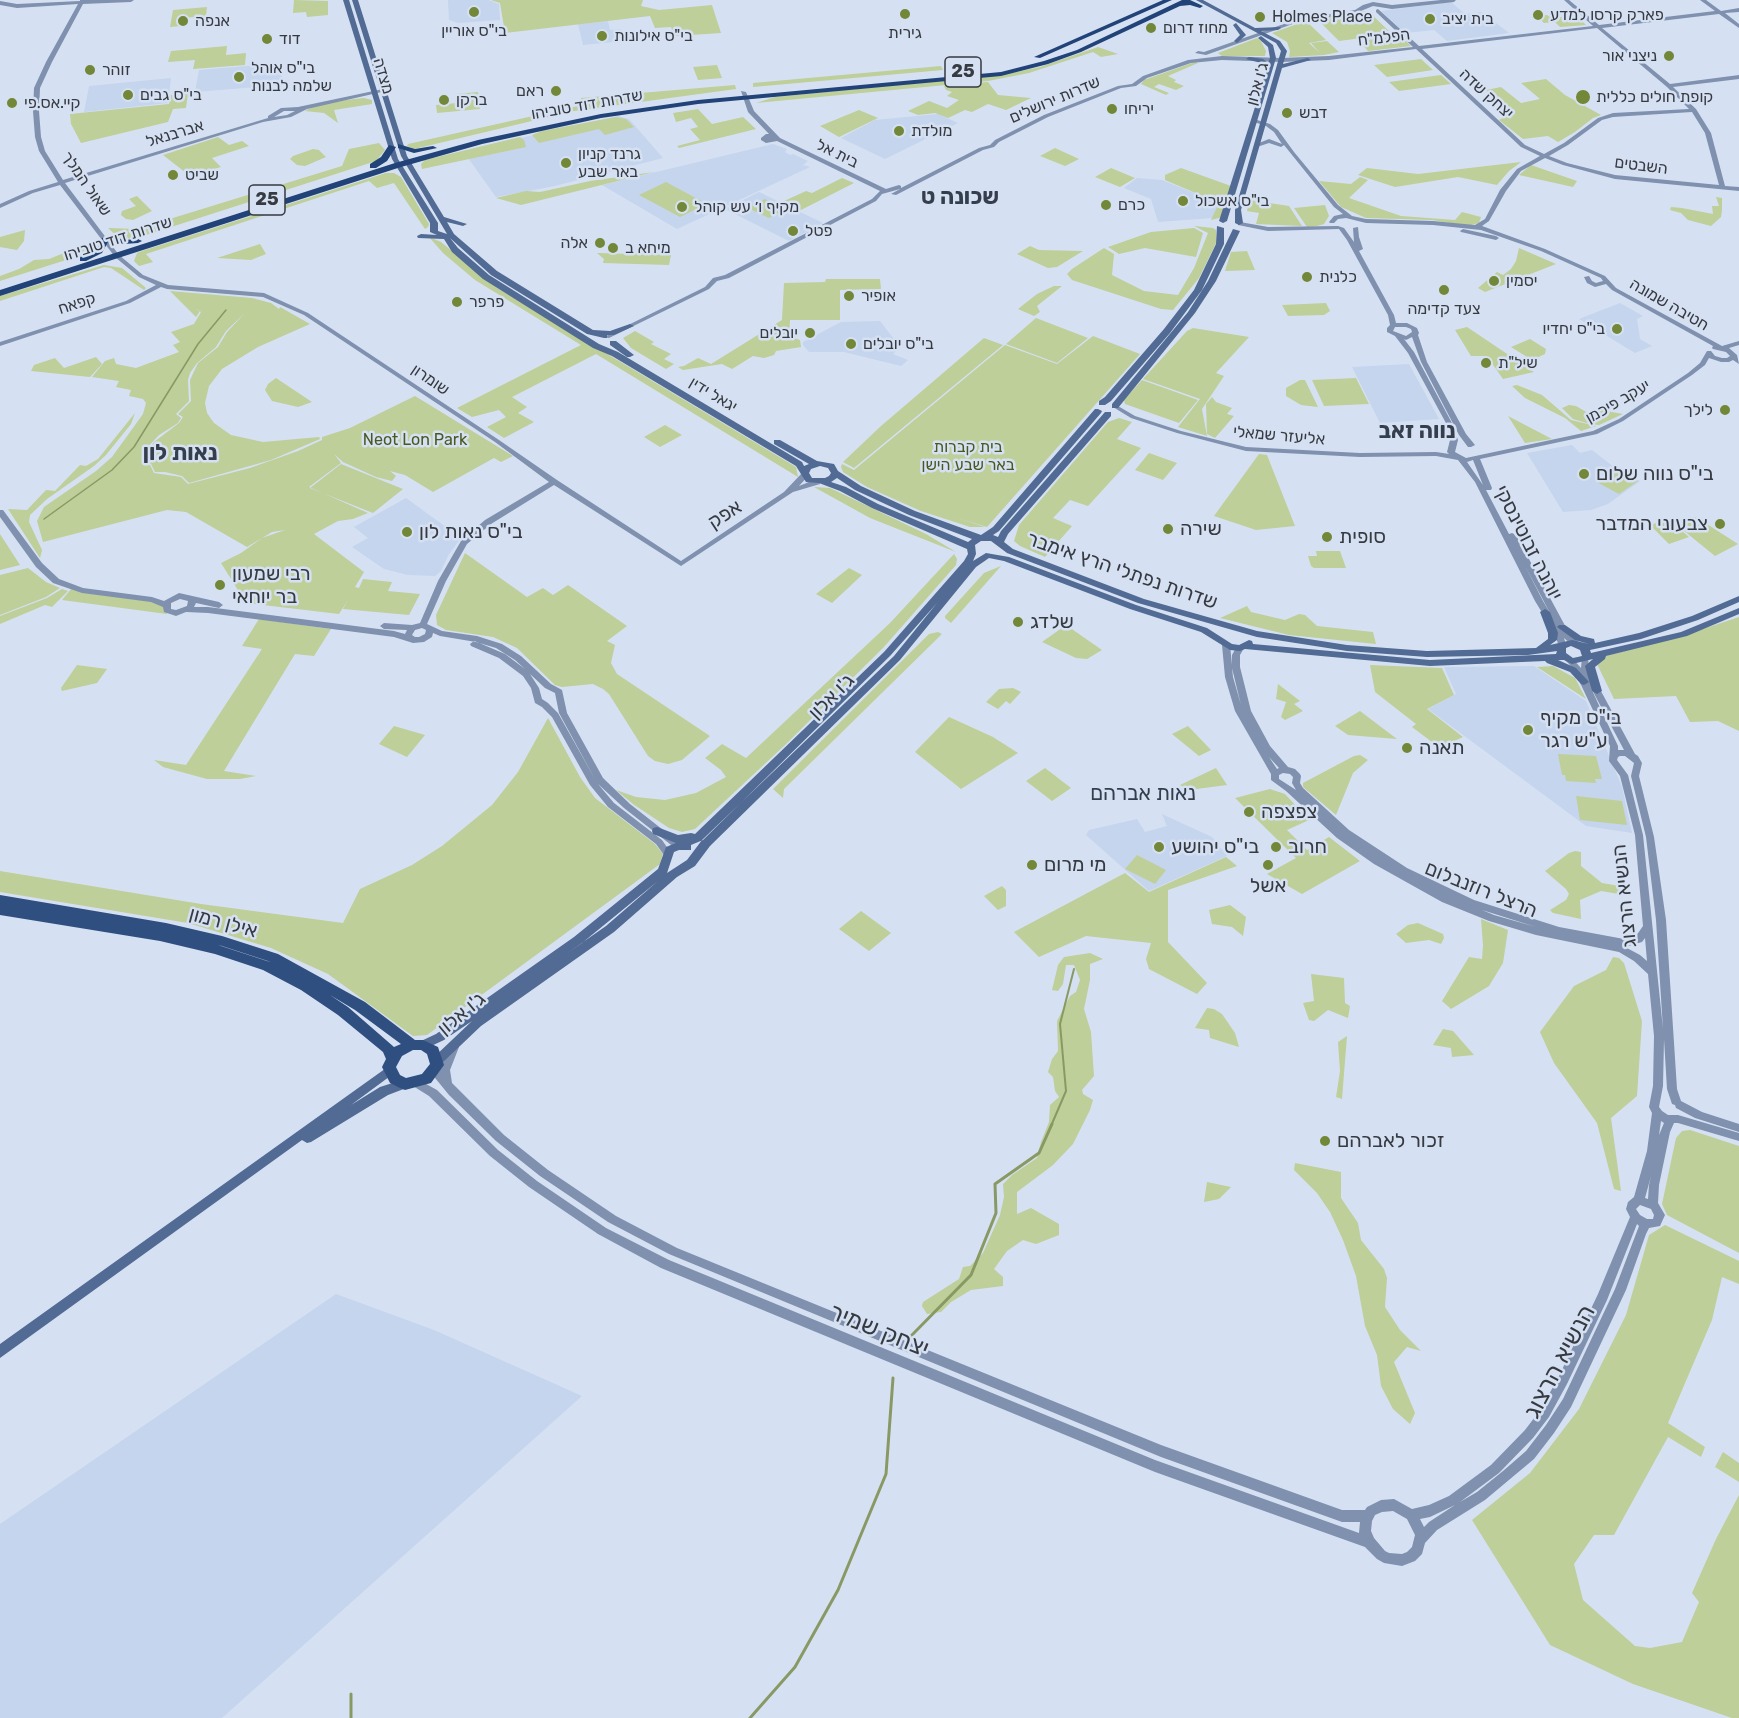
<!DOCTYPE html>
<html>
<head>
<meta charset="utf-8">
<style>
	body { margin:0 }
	canvas { display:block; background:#d5e0f2 }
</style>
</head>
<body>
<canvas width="1739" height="1718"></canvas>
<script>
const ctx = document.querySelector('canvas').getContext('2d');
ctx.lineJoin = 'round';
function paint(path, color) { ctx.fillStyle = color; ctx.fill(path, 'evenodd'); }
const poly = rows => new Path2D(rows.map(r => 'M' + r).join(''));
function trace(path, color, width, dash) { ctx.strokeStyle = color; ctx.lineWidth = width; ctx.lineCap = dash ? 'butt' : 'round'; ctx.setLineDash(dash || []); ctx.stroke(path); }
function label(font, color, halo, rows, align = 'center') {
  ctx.font = font + ' Rubik,Heebo,sans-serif'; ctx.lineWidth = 5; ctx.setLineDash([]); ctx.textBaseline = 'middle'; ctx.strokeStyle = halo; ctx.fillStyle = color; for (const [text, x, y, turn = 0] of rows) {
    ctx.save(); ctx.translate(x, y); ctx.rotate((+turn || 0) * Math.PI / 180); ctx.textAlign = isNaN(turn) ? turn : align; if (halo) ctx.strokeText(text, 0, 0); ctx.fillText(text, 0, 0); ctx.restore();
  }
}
const built = poly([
	[448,0,488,0,499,4,500,20,458,23,449,20],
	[1451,2,1465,14,1482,12,1509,33,1447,41,1434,30,1405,33,1381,11],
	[608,21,610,30,621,29,624,41,583,45,578,24],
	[283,63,281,85,195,92,199,70],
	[171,78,168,103,84,112,89,86],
	[938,114,958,123,885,159,841,138,875,120],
	[618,116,629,119,663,158,555,186,496,197,463,151],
	[773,144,787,149,785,152,790,155,793,154,808,161,803,165,810,167,677,229,602,185],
	[1137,178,1162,180,1219,203,1213,218,1158,222,1151,199,1124,188],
	[759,192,823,223,789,241,725,209],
	[1620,303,1643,316,1637,319,1640,339,1652,346,1635,353,1579,319],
	[880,321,900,347,893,354,908,360,901,366,844,352,809,352,803,345,803,342,841,322],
	[1409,364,1439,419,1380,423,1352,367],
	[1572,445,1580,453,1592,450,1614,467,1640,481,1608,504,1591,510,1563,512,1527,453],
	[406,498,461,538,449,554,441,571,435,576,408,575,384,569,352,547,368,538,354,527],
	[1534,666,1586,701,1622,787,1632,833,1586,826,1428,709,1456,694,1444,667],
	[1162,814,1212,837,1227,856,1149,891,1086,835,1089,830,1137,819,1145,832,1167,826],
	[336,1294,434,1330,582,1396,222,1718,0,1718,0,1524]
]);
const green = poly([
	[294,0,328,1,328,15,307,17,306,12,293,13],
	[491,0,643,0,641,6,659,10,712,5,721,33,675,36,671,27,655,28,650,16,505,33,500,3],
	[207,7,206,16,182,18,181,26,170,27,173,10],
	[1368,11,1392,34,1339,41,1319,21,1319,17],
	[1547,15,1551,18,1576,15,1586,25,1560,27,1555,22,1544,23,1536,16],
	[1306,21,1326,40,1309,43,1320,53,1311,43,1327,41,1339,52,1324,55,1289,57,1290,51,1287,42,1272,33],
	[1401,36,1411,46,1368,51,1359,41],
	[1257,38,1261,41,1266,51,1265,56,1222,56,1218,53],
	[227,46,226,55,246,53,245,65,193,69,195,60,168,62,171,51],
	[1098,47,1118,54,1101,57,1093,52,1029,73,988,81,756,103,775,97,1002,75,1040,67],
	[1421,59,1433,70,1387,77,1374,65],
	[1195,62,1198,63,1168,76,1176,80,1174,82,1184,86,1176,90,1159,84,1154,87,1169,93,1166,95,1141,84,1144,80],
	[717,65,722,78,698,80,693,67],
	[941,66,943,70,753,87,753,83],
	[1441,75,1451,84,1399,91,1389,82],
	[1546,79,1565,95,1601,115,1593,118,1575,132,1558,142,1548,136,1523,139,1499,120,1508,115,1507,110,1486,90,1501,87,1521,103,1540,99,1521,83],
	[988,82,998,95,1031,98,1006,110,988,104,972,112,965,110,948,118,935,113,918,115,908,111,929,101,947,108,959,100,947,96,952,92,946,90,944,86],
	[735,85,736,89,574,111,414,149,407,146,408,144,582,105,581,98],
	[478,92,480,109,437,113,436,105,457,103,456,94],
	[188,93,186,108,173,109,168,122,81,143,71,124,70,114,169,104,171,95],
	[364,98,372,100,372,104,334,110,338,123,324,113,305,111,312,107,336,101],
	[698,109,712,124,743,117,756,129,679,148,677,146,700,140,690,129,698,127,691,118,676,122,673,113],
	[859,110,878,118,839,137,820,126],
	[616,117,626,119,634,127,605,135,599,129,539,143,532,135,542,131],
	[218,137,229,145,242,141,249,146,212,158,221,167,190,176,163,155],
	[520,137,524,140,526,147,422,169,421,164,425,160],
	[379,143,385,150,376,161,137,238,120,239,108,228,137,229,342,166,349,149],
	[1055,148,1079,159,1065,166,1040,156],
	[313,149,319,150,326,157,305,166,297,165,290,159,293,156],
	[1521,162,1509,171,1497,185,1458,177,1395,187,1358,175,1367,168,1418,174],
	[1531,165,1577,181,1573,187,1519,175],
	[1111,168,1135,178,1120,187,1095,177],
	[1181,168,1231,186,1223,217,1211,220,1219,203,1165,180,1165,175],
	[654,172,521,205,496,198,526,191,540,192,590,181],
	[386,173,394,173,401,177,429,224,428,227,425,229,394,183,377,188,369,181,146,254,153,262,139,266,134,261,137,253,145,250],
	[1360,177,1368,180,1349,198,1401,216,1455,220,1462,212,1481,217,1479,223,1467,226,1432,220,1366,218,1341,207,1319,181,1351,184],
	[842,178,854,183,799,211,782,202,806,191,812,193],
	[666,182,707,204,680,217,639,195],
	[137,196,152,211,133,220,126,219,121,215,122,211,136,206,129,199],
	[1716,197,1722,198,1722,210,1721,217,1711,226,1688,220,1681,213,1670,210,1671,207,1682,208,1713,214,1712,206,1719,206],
	[765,199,786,209,769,218,748,208],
	[1249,200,1289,206,1302,226,1256,224,1259,213,1247,211],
	[1325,205,1329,216,1324,224,1317,226,1307,227,1294,208],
	[1194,226,1213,228,1216,230,1216,243,1199,278,1173,310,1161,309,1072,280,1067,274,1072,269,1104,248,1114,254,1112,275,1144,291,1178,295,1194,268,1208,233],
	[1194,228,1203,233,1196,257,1145,248,1119,254,1108,247,1151,232],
	[25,230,24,241,17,250,0,247,0,237],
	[429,237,441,242,497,288,796,467,798,477,596,354,512,397,527,407,518,413,534,422,504,438,487,427,506,417,499,410,472,417,457,408,581,345,475,280,443,253],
	[94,241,88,253,0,281,0,276,19,269,34,260,49,259],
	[260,244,266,254,251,260,217,258],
	[1030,246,1039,250,1083,251,1057,267,1048,268,1017,254],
	[1519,248,1556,264,1485,292,1478,288,1497,272,1503,275,1511,269,1516,261],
	[1247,251,1255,270,1225,271,1231,252],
	[597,253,671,255,669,265,603,263,604,259],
	[104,265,122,268,146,288,144,290,111,268,104,267,0,301,0,296],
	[826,279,880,279,881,289,840,290,840,320,790,320,789,336,800,340,801,347,776,351,774,355,764,358,753,356,732,369,722,364,683,370,678,367,684,366,698,358,711,364,782,320,784,283,825,282],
	[1054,286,1062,286,1037,306,1040,312,1034,316,1018,309,1037,294],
	[170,291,252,298,271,303,279,309,280,307,310,324,258,347,222,369,209,386,205,403,207,413,214,423,231,435,263,442,319,437,320,439,271,460,189,483,182,476,165,472,155,472,151,464,145,460,143,456,154,442,179,423,183,417,178,414,191,401,190,380,198,363,218,347,227,332,245,313,226,331,216,347,197,363,190,373,188,380,189,401,176,414,181,418,178,423,159,435,144,451,142,456,144,461,150,465,154,473,181,477,188,484,250,468,298,451,322,440,322,437,350,428,415,396,513,456,501,462,494,458,433,492,405,475,390,471,396,476,392,481,376,477,343,462,334,454,341,463,309,487,368,513,353,519,338,521,314,534,364,572,355,587,359,588,363,579,392,582,388,591,420,594,409,615,343,609,348,600,339,614,246,603,221,563,241,553,262,538,285,530,272,532,247,547,186,512,167,510,43,542,37,521,44,507,96,471,112,457,143,414,146,403,143,399,129,396,131,390,116,387,119,381,92,377,105,361,114,358,116,364,136,368,179,352,173,345,180,342,171,332,194,324,201,312,194,308,200,311,196,317],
	[1326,303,1330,311,1324,315,1288,316,1282,305],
	[1036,318,1088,338,1057,363,1006,344],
	[1467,327,1534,372,1503,379,1487,356,1471,356,1455,330],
	[1193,328,1249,337,1216,373,1224,376,1202,409,1207,436,1178,427,1200,399,1143,379,1187,331],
	[635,331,654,342,651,344,671,354,664,359,674,364,666,369,631,348,623,338],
	[1093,336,1140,354,987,527,958,518,985,527,970,527,921,511,867,487,843,472,841,467,842,464,854,470,1005,345,1057,364],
	[984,338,1003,345,854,468,843,462,881,426],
	[1530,339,1546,349,1545,354,1532,360,1511,347],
	[96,357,102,364,90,377,31,371,34,365,55,358,64,368],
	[276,378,312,402,298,407,272,401,265,390,268,384],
	[1356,378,1369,404,1324,406,1312,380],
	[1142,380,1198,400,1179,423,1125,404,1124,400],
	[1300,380,1305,380,1318,407,1301,405,1286,396,1286,388],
	[1517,385,1542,395,1571,420,1596,426,1581,431,1565,418,1525,398,1512,386],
	[1212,397,1216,402,1232,408,1227,414,1234,416,1215,438,1207,434,1206,404],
	[1569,405,1576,406,1588,413,1597,413,1601,410,1623,414,1599,425,1590,424,1573,419,1562,408],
	[135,413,131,424,106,455,94,466,47,499,30,515,29,522,42,550,40,558,8,509,27,510,46,490,55,491,80,465,86,466,98,459],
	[1508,416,1552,439,1525,443],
	[1119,418,1132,422,1117,439,1141,448,1088,506,1070,500,1053,518,1072,526,1045,557,1020,546,1014,541,1019,525,1108,422],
	[665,425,682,435,660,447,644,437],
	[1149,453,1177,463,1163,480,1135,470],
	[1259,454,1267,455,1295,526,1256,530,1214,516],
	[341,464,403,489,373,513,310,488],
	[1614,469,1638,481,1619,494,1595,481],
	[814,487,830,488,926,534,956,552,870,518],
	[1696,517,1738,544,1715,556,1678,526],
	[1668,519,1689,537,1669,544,1650,525],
	[0,534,20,565,0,570],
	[1316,551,1340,551,1346,568,1314,568,1311,566,1308,556,1317,556],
	[465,553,527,597,543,588,553,595,568,585,627,626,607,641,615,645,611,663,617,674,710,736,682,760,668,764,655,761,648,756,609,694,603,689,593,684,562,687,555,685,517,648,493,637,446,630,437,625,436,615],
	[954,554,957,559,956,565,883,648,785,745,695,829,682,832,669,828,633,804,616,790,636,797,665,800,696,793,726,777,721,770,705,758,722,744,746,758,890,623],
	[1001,566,951,623,945,618,945,616,984,573],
	[28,568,46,582,60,588,46,597,0,615,0,575],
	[849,568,862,575,832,603,816,594],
	[76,588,159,602,167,610,167,614,62,600,71,589],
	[62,589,68,591,52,607,45,605,0,624,0,616,47,598],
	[1247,606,1251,612,1285,620,1299,614,1305,615,1317,626,1373,632,1376,644,1289,635,1220,618],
	[1739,617,1739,731,1718,721,1690,722,1676,696,1614,699,1597,664,1606,656,1685,635],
	[259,619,331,629,314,656,295,654,224,771,256,776,240,779,207,779,163,767,154,760,186,765,262,649,242,646],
	[1066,625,1102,650,1087,659,1076,658,1042,642],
	[938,632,942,634,784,789,783,798,773,789,929,634],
	[77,665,107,669,97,683,62,691,61,688],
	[1370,665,1442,668,1454,695,1427,709,1463,737,1440,748,1412,727,1416,724,1375,692],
	[1553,666,1575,678,1586,699,1537,667],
	[1278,684,1300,701,1294,704,1303,711,1285,720,1281,717,1286,702,1276,699],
	[1013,688,1021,692,1010,704,1006,701,998,709,986,702,999,689],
	[1360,711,1397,739,1348,735,1335,726],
	[949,717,993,737,1018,753,961,789,915,752],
	[548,718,580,777,595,798,655,844,663,854,660,864,427,1035,413,1036,328,974,271,948,188,923,0,892,0,871,201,904,343,923,360,889,412,865,442,846,492,805,518,772],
	[394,726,425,735,407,757,379,744],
	[1188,726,1211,750,1199,756,1172,734],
	[1558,754,1596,756,1602,779,1595,779,1596,783,1566,781,1565,775,1562,775],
	[1360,755,1368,760,1353,773,1336,815,1303,787,1303,783,1354,756],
	[1045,768,1071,788,1052,801,1026,781],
	[1216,768,1227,785,1189,790,1180,785],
	[1270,789,1285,794,1309,820,1287,830,1307,850,1329,837,1360,861,1302,894,1267,874,1296,858,1235,798],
	[1576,796,1622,801,1627,825,1580,820],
	[1575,851,1581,852,1581,866,1602,883,1625,887,1625,895,1601,891,1580,900,1581,919,1553,913,1550,910,1566,900,1569,894,1566,889,1545,871,1569,853],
	[1137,855,1166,870,1155,884,1125,869],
	[1226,857,1237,866,1168,890,1168,942,1207,983,1197,994,1149,969,1146,959,1151,943,1086,936,1039,957,1014,932,1125,873,1149,892],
	[1002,886,1006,890,1006,906,998,910,984,896],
	[1230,905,1246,917,1243,936,1232,927,1212,924,1209,910],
	[861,911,891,933,869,951,839,929],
	[1481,919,1508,930,1503,963,1489,986,1451,1009,1442,1001,1469,957,1482,959,1483,945],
	[1418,923,1443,934,1444,938,1441,944,1429,940,1406,943,1396,934,1408,925],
	[1090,953,1103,959,1090,964,1090,980,1084,1009,1091,1032,1094,1076,1082,1090,1083,1094,1093,1100,1090,1110,1073,1144,1053,1165,1017,1192,1017,1214,1031,1208,1059,1224,1059,1235,1036,1244,1023,1240,1007,1251,994,1269,1003,1277,1003,1286,971,1290,951,1302,941,1312,927,1314,922,1306,923,1302,959,1279,963,1267,970,1266,983,1253,1000,1215,1004,1197,1003,1184,1012,1175,1037,1158,1041,1142,1049,1122,1050,1105,1059,1097,1055,1091,1053,1077,1048,1072,1052,1059,1058,1051,1057,1021,1070,996,1076,992,1080,980,1074,965,1066,965,1063,984,1058,991,1052,990,1058,965,1064,957],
	[1613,957,1619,958,1624,963,1642,1021,1637,1096,1611,1118,1621,1191,1614,1189,1597,1123,1554,1063,1540,1032,1574,986,1606,970],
	[1311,974,1344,978,1345,1003,1350,1006,1348,1018,1328,1010,1314,1021,1309,1020,1303,1003,1314,1001],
	[1207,1008,1214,1009,1222,1014,1235,1033,1239,1047,1210,1038,1209,1030,1195,1028],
	[1443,1029,1453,1031,1474,1055,1452,1057,1451,1048,1433,1045],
	[1347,1036,1342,1099,1336,1097,1340,1071,1338,1042],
	[1690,1130,1739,1146,1739,1253,1667,1215,1662,1204,1676,1138,1682,1131],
	[1295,1163,1341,1172,1341,1198,1358,1223,1361,1240,1384,1269,1387,1278,1385,1307,1400,1330,1421,1351,1407,1347,1394,1362,1415,1413,1410,1424,1393,1409,1381,1386,1377,1355,1365,1326,1356,1276,1343,1240,1330,1212,1317,1193,1294,1170],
	[1207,1182,1231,1187,1219,1199,1204,1202],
	[1665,1225,1739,1261,1739,1284,1722,1277,1712,1320,1668,1423,1705,1447,1701,1457,1668,1437,1614,1535,1594,1535,1574,1564,1583,1600,1635,1646,1650,1648,1682,1642,1699,1602,1692,1593,1716,1539,1739,1495,1739,1718,1732,1718,1633,1684,1550,1645,1472,1520,1530,1473,1579,1409,1626,1315,1649,1235],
	[1723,1452,1739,1463,1739,1482,1715,1467]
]);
const streamFar2 = poly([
	[44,519,112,470,134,447,198,344,226,310]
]);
const streamFar1 = poly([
	[1051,1126,1066,1091,1060,1024,1074,969]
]);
const stream = poly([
	[911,1336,971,1275,996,1213,995,1184,1039,1153,1052,1124],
	[351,1694,351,1718],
	[750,1718,795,1667,838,1590,886,1474,893,1378]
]);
const tertiary = poly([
	[80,0,134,0,131,2,83,4,52,62,40,88,39,111,41,137,45,151,63,180,268,118,268,116,281,108,298,107,383,89,386,91,307,109,291,117,263,122,65,183,119,255,143,275,168,285,264,293,308,313,499,440,557,480,681,561,784,492,802,473,808,473,809,475,799,486,814,480,820,480,820,484,793,492,681,566,554,485,491,524,467,544,446,581,427,624,442,631,477,636,502,644,521,656,551,684,562,690,567,713,603,778,630,804,681,844,682,846,681,848,675,848,624,808,598,784,614,803,662,840,671,853,670,855,664,855,656,844,608,807,590,785,552,717,542,707,535,703,531,688,523,676,499,658,471,646,470,644,474,641,477,642,505,654,525,669,515,660,496,648,476,642,440,636,433,633,432,637,424,642,413,643,394,637,208,613,186,612,176,616,164,612,163,607,151,602,82,593,53,583,36,567,0,517,0,510,3,510,42,563,59,579,83,588,152,597,164,601,179,593,219,602,223,605,219,608,196,603,194,607,208,607,394,631,405,634,407,630,384,629,380,626,384,623,412,625,420,623,438,581,461,541,485,520,549,482,495,442,304,315,263,297,167,289,161,287,130,303,0,346,0,342,126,301,156,285,139,277,115,257,60,185,33,193,0,208,0,204,29,191,58,182,39,151,35,137,33,111,34,88,46,62,78,4,17,8,0,5,0,1,17,4,80,1,80,0],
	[284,111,295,111,287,115,274,117,284,111],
	[180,599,188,601,187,606,176,610,171,609,171,603,180,599],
	[422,628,426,630,425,634,419,637,415,637,412,635,415,630,422,628],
	[530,674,545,688,555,693,559,713,596,781,558,713,548,703,542,699,539,688,530,674],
	[1441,0,1456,0,1454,2,1392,9,1373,6,1356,13,1301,21,1206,55,1195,53,1198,51,1204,52,1298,19,1355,10,1363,5,1373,2,1392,5,1441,0],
	[1564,0,1569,0,1599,25,1715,11,1700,0,1706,0,1721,11,1739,8,1739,12,1725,13,1739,24,1739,28,1719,14,1602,28,1670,84,1739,75,1739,79,1673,87,1696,109,1711,133,1725,186,1739,187,1739,191,1615,179,1563,165,1545,158,1521,171,1506,191,1489,221,1482,226,1545,249,1605,276,1616,288,1722,346,1739,341,1739,345,1729,348,1737,355,1739,364,1733,360,1729,362,1721,362,1709,358,1705,365,1692,375,1623,421,1597,434,1480,459,1492,488,1491,490,1486,490,1509,534,1512,533,1516,535,1569,633,1579,642,1580,644,1579,646,1573,646,1564,638,1566,645,1562,648,1559,647,1555,634,1535,601,1475,482,1458,460,1436,456,1360,457,1246,451,1177,433,1131,418,1113,407,1114,406,1118,406,1135,416,1181,431,1246,447,1360,453,1436,452,1449,454,1447,452,1450,440,1447,425,1408,353,1395,336,1387,332,1387,328,1390,325,1388,315,1347,240,1339,229,1268,231,1238,225,1238,223,1240,222,1268,227,1338,226,1344,228,1354,242,1353,228,1358,227,1359,237,1363,249,1359,251,1394,315,1396,323,1407,323,1417,328,1419,333,1418,335,1427,362,1466,434,1475,445,1471,447,1468,447,1459,435,1421,362,1412,337,1406,340,1404,339,1414,352,1453,425,1458,440,1455,452,1466,458,1593,431,1619,419,1688,373,1700,363,1707,351,1711,351,1715,356,1722,358,1727,358,1730,356,1726,352,1713,349,1712,348,1713,346,1612,290,1606,284,1595,287,1587,283,1584,277,1589,276,1592,281,1596,283,1603,281,1601,278,1541,251,1481,230,1433,225,1366,223,1346,218,1338,219,1334,223,1330,223,1329,222,1334,216,1343,214,1334,207,1284,145,1281,147,1269,143,1257,147,1254,145,1269,139,1282,144,1274,132,1266,126,1251,121,1254,119,1270,124,1278,130,1294,152,1338,205,1352,216,1366,219,1433,221,1475,225,1485,219,1500,190,1517,169,1540,156,1521,147,1416,49,1329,60,1282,62,1222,60,1191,63,1147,78,1136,86,1121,88,1048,117,999,142,994,147,983,150,896,195,891,194,900,189,882,194,876,201,729,278,717,281,709,289,609,338,604,337,705,287,713,278,725,275,872,199,880,191,777,141,766,143,761,140,761,138,766,134,769,134,748,112,741,91,746,92,754,111,780,138,886,189,899,185,901,186,901,188,979,148,990,145,995,140,1044,115,1118,86,1132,84,1143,76,1188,60,1222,56,1282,58,1329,56,1413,47,1376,12,1376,10,1378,9,1419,46,1593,26,1564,0],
	[1597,28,1667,87,1689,109,1613,113,1598,118,1564,143,1544,154,1525,145,1422,49,1597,28],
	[1692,112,1705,133,1719,185,1615,175,1567,163,1549,156,1568,145,1602,120,1613,117,1692,112],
	[1395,327,1406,327,1411,329,1412,332,1406,336,1393,331,1395,327],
	[1473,460,1483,485,1467,462,1473,460],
	[1524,564,1550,613,1543,601,1524,564],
	[1463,229,1496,236,1499,238,1496,240,1461,232,1460,231,1463,229],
	[1226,642,1230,645,1232,665,1232,655,1237,646,1240,645,1244,648,1240,655,1240,667,1251,711,1270,746,1288,767,1295,769,1300,774,1301,776,1300,783,1303,788,1349,830,1407,868,1474,900,1559,927,1624,939,1636,936,1643,926,1635,835,1620,776,1609,761,1610,746,1573,668,1565,660,1566,658,1572,658,1581,668,1582,657,1588,657,1589,669,1635,754,1638,756,1642,763,1639,776,1654,837,1666,920,1677,1089,1681,1101,1702,1112,1739,1124,1739,1132,1695,1118,1676,1108,1675,1105,1672,1104,1667,1089,1664,1039,1663,1086,1659,1107,1662,1111,1668,1115,1678,1115,1739,1133,1739,1141,1678,1123,1674,1123,1670,1132,1659,1185,1658,1203,1665,1215,1660,1226,1649,1228,1646,1234,1626,1290,1571,1407,1554,1433,1534,1459,1485,1500,1437,1530,1425,1543,1422,1554,1415,1561,1402,1566,1384,1563,1377,1559,1365,1547,1155,1472,661,1268,598,1234,529,1187,490,1156,429,1096,413,1086,412,1083,413,1080,417,1079,437,1090,498,1150,537,1181,606,1228,669,1260,1155,1460,1359,1533,1360,1522,1342,1522,1161,1457,669,1254,608,1222,540,1176,496,1141,449,1095,431,1073,430,1070,431,1067,435,1066,440,1069,451,1044,454,1043,457,1044,459,1047,450,1070,452,1083,504,1135,548,1170,616,1216,677,1248,1161,1445,1342,1510,1365,1510,1367,1507,1381,1500,1394,1499,1412,1509,1429,1505,1449,1496,1491,1465,1525,1430,1541,1409,1559,1376,1598,1294,1630,1217,1626,1209,1628,1202,1634,1197,1647,1151,1652,1113,1649,1107,1653,1086,1654,1036,1648,974,1634,961,1619,952,1536,935,1489,921,1442,902,1374,864,1337,838,1286,791,1271,780,1271,774,1235,711,1225,677,1222,645,1226,642],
	[1232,668,1241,705,1233,677,1232,668],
	[1590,686,1624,750,1618,750,1618,746,1590,686],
	[1620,756,1625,756,1634,763,1631,776,1646,837,1656,920,1663,1029,1643,835,1628,775,1617,760,1618,757,1620,756],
	[1269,757,1279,768,1277,769,1269,757],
	[1283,773,1290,774,1293,777,1292,783,1296,790,1279,779,1279,775,1283,773],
	[1482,910,1536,927,1494,915,1482,910],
	[1645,938,1647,961,1640,955,1625,947,1642,942,1645,938],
	[1661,1121,1664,1123,1659,1135,1661,1121],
	[1651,1176,1649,1185,1648,1199,1645,1198,1651,1176],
	[1640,1205,1651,1209,1654,1215,1653,1219,1647,1219,1640,1215,1636,1209,1640,1205],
	[1637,1224,1639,1226,1615,1289,1563,1399,1546,1425,1526,1451,1503,1471,1477,1492,1460,1502,1499,1473,1533,1438,1549,1417,1567,1384,1607,1300,1637,1224],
	[1455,1505,1429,1522,1424,1527,1420,1519,1430,1517,1455,1505],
	[1393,1511,1407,1519,1415,1535,1412,1547,1407,1552,1402,1554,1389,1553,1385,1551,1374,1538,1371,1531,1372,1521,1375,1515,1382,1512,1393,1511]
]);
const secondary = poly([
	[343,0,349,0,398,159,438,223,438,231,447,234,401,156,352,0,358,0,407,156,444,217,467,224,463,226,447,222,454,234,497,271,593,330,610,331,630,324,634,326,614,335,607,335,607,338,604,338,587,334,491,275,450,238,458,248,489,275,599,344,618,352,802,462,804,466,809,464,774,444,774,440,780,440,817,461,834,464,838,471,861,486,915,511,981,535,993,527,1095,409,1098,409,1102,411,1101,413,999,531,993,535,998,537,1001,531,1105,412,1111,412,1111,416,1008,534,1004,542,1013,549,1144,599,1257,631,1347,645,1427,651,1536,648,1548,639,1548,633,1540,612,1545,609,1550,612,1558,633,1557,640,1550,645,1572,640,1589,644,1575,640,1557,627,1559,625,1565,625,1581,636,1594,639,1595,643,1639,633,1692,616,1739,596,1739,602,1698,620,1641,639,1590,650,1591,653,1681,632,1739,608,1739,614,1687,636,1606,656,1605,659,1595,667,1602,691,1597,694,1592,691,1585,666,1593,659,1572,664,1564,660,1558,660,1576,668,1589,682,1584,685,1581,684,1570,672,1547,663,1545,661,1430,666,1245,649,1240,651,1230,650,1201,632,1130,609,1004,561,989,558,976,567,900,660,710,846,695,866,677,877,614,932,481,1026,441,1064,437,1066,433,1064,431,1061,433,1058,472,1021,444,1040,427,1048,423,1050,419,1048,417,1045,419,1042,436,1034,574,937,658,869,666,847,676,843,653,834,652,831,653,828,657,827,678,835,691,833,695,834,884,652,964,561,968,554,967,549,872,508,840,491,819,483,806,482,796,466,612,356,593,348,483,279,452,252,444,239,418,238,417,236,421,234,437,235,430,232,430,223,392,159,343,0],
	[820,466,828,468,831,473,829,476,825,478,812,478,809,473,811,469,820,466],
	[837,478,855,490,909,515,972,539,968,542,878,504,846,487,831,482,837,478],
	[981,541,991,541,1007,553,1138,603,1257,637,1347,651,1427,657,1528,655,1557,651,1556,654,1430,660,1253,644,1252,641,1249,640,1239,645,1232,644,1207,628,1136,605,1009,557,986,553,973,561,976,554,975,545,981,541],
	[937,603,894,656,702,840,687,860,667,873,674,852,679,850,691,850,691,845,703,840,890,656,937,603],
	[1571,646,1580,650,1582,656,1573,658,1566,653,1566,648,1571,646],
	[658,881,606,926,566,954,582,943,658,881],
	[1196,0,1203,0,1255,28,1280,27,1281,28,1278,30,1261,31,1280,41,1287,51,1283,64,1308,58,1311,60,1282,68,1241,210,1243,223,1239,225,1235,223,1235,210,1281,51,1276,43,1196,0],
	[1236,23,1246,35,1237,43,1234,41,1240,35,1233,25,1236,23],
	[1261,36,1273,45,1276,58,1227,221,1223,223,1219,221,1267,69,1261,63,1246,59,1249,57,1263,59,1268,63,1270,58,1268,47,1258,38,1261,36],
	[1217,226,1224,228,1224,244,1202,290,1170,333,1111,401,1105,405,1099,405,1099,401,1105,397,1164,329,1194,290,1216,244,1217,226],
	[1233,229,1240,231,1216,281,1195,313,1118,408,1112,408,1112,404,1188,312,1208,281,1233,229],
	[610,341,616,341,634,355,630,357,627,357,610,345,610,341],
	[389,1066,393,1068,395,1071,393,1074,351,1105,380,1087,405,1079,409,1081,411,1084,409,1087,388,1095,311,1142,307,1143,302,1140,0,1358,0,1344,389,1066]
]);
const primary = poly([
	[0,895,166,923,222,936,278,954,365,1002,415,1040,423,1040,438,1047,444,1065,431,1083,405,1090,400,1088,390,1083,382,1067,386,1059,383,1052,338,1015,301,990,263,970,215,954,160,941,0,915,0,905,65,916,0,905,0,895],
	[218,945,222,946,271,962,267,961,218,945],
	[330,995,355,1010,401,1044,394,1047,348,1007,330,995],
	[413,1050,421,1050,427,1054,430,1064,422,1074,406,1078,400,1075,396,1067,402,1056,413,1050]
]);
const trunk = poly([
	[1163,0,1172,0,1040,58,1034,57,1163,0],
	[1182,0,1190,0,1203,6,1200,8,1190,5,1180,6,1081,52,1048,64,1001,76,698,104,601,118,482,144,401,167,0,296,0,290,395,163,478,140,601,114,698,100,1001,72,1044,61,1077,50,1182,0],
	[398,144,415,149,433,146,437,148,414,153,398,148,398,144],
	[389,145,396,147,387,161,376,168,370,168,370,164,381,157,389,145],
	[109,236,124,240,138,239,142,241,138,243,124,244,109,240,102,253,86,261,80,261,80,257,96,249,102,238,109,236]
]);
const markers = [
	[474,12,6,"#728737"],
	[905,14,6,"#728737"],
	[1538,15,6,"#728737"],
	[1260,17,6,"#728737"],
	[1430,19,6,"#728737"],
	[183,21,6,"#728737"],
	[1151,28,6,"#728737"],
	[602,36,6,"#728737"],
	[267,39,6,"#728737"],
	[1669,56,6,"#728737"],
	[90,70,6,"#728737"],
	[239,77,6,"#728737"],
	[556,91,6,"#728737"],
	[128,95,6,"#728737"],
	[1583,97,8,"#728737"],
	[444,100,6,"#728737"],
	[12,103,6,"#728737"],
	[1112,109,6,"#728737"],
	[1287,113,6,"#728737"],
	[899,131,6,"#728737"],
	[566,163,6,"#728737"],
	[173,175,6,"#728737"],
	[1183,201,6,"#728737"],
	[1106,205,6,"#728737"],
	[682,207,6,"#728737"],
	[793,231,6,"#728737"],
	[600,243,6,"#728737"],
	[613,248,6,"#728737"],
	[1307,277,6,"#728737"],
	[1494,281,6,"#728737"],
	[1444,290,6,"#728737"],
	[849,296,6,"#728737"],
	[457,302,6,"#728737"],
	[1617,329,6,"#728737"],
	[810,333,6,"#728737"],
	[851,344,6,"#728737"],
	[1486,363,6,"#728737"],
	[1725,410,6,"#728737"],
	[1584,474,6,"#728737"],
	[1720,524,6,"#728737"],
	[1168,529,6,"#728737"],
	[407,532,6,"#728737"],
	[1327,537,6,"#728737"],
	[220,585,6,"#728737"],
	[1018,622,6,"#728737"],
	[1528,730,6,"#728737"],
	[1407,748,6,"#728737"],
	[1249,812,6,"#728737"],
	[1159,847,6,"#728737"],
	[1276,847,6,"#728737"],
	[1032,865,6,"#728737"],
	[1268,865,6,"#728737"],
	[1325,1141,6,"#728737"]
];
const farPoinames = [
	["פארק קרסו למדע",1550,15],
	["Holmes Place",1272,17],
	["בית יציב",1442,19],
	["אנפה",195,21],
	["מחוז דרום",1163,28],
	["בי\"ס אוריין",474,31,"center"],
	["גירית",905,33,"center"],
	["בי\"ס אילונות",614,36],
	["דוד",279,39],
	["ניצני אור",1657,56,"right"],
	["בי\"ס אוהל",251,68],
	["שלמה לבנות",251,86],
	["זוהר",102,70],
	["ראם",544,91,"right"],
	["בי\"ס גבים",140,95],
	["קופת חולים כללית",1596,97],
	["ברקן",456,100],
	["קיי.אס.פי",24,103],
	["יריחו",1124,109],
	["דבש",1299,113],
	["מולדת",911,131],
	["גרנד קניון",578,154],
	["באר שבע",578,172],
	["שביט",185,175],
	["בי\"ס אשכול",1195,201],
	["כרם",1118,205],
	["מקיף ו׳ עש קוהל",694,207],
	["פטל",805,231],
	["אלה",588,243,"right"],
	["מיחא ב",625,248],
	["כלנית",1319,277],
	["יסמין",1506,281],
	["אופיר",861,296],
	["פרפר",469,302],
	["צעד קדימה",1444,309,"center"],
	["בי\"ס יחדיו",1605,329,"right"],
	["יובלים",798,333,"right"],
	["בי\"ס יובלים",863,344],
	["שיל\"ת",1498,363],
	["לילך",1713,410,"right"]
];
const farStreetnames = [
	["הפלמ\"ח",1384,38,-7],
	["מצדה",383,76,73],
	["ג'ו אלון",1258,84,-74],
	["יצחק שדה",1486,94,42],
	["שדרות ירושלים",1055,100,-23],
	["שדרות דוד טוביהו",587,105,-10],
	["אברבנאל",175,134,-17],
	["בית אל",837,154,26],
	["השבטים",1641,166,7],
	["שאול המלך",86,184,55],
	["שדרות דוד טוביהו",118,239,-18],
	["קפאח",77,304,-18],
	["חטיבה שמונה",1669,305,30],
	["שומרון",430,380,34],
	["יגאל ידין",713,395,31],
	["יעקב פיכמן",1618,402,-30],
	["אליעזר שמאלי",1279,436,5]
];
const farParknames = [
	["Neot Lon Park",415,440],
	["בית קברות",968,447],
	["באר שבע הישן",968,465]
];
const shields = [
	[963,72,36],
	[267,200,36]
];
const shieldNames = [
	["25",963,72],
	["25",267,200]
];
const poiNames = [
	["בי\"ס נווה שלום",1596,474],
	["צבעוני המדבר",1708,524,"right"],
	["שירה",1180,529],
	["בי\"ס נאות לון",419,532],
	["סופית",1339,537],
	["רבי שמעון",232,574],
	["בר יוחאי",232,597],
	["שלדג",1030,622],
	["בי\"ס מקיף",1540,718],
	["ע\"ש רגר",1540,741],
	["תאנה",1419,748],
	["צפצפה",1261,812],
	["בי\"ס יהושע",1171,847],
	["חרוב",1288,847],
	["מי מרום",1044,865],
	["אשל",1268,886,"center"],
	["זכור לאברהם",1337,1141]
];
const streetNames = [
	["אפק",725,515,-33],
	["יוהנה זבוטינסקי",1528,543,63],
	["שדרות נפתלי הרץ אימבר",1122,571,19],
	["ג'ו אלון",832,697,-45],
	["הרצל רוזנבלום",1481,890,22],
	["הנשיא הרצוג",1625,896,-96],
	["אילן רמון",223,923,15],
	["ג'ו אלון",462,1014,-40]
];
const neighbourhoodNames = [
	["נאות אברהם",1143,794]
];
const farDistrictnames = [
	["שכונה ט",960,198],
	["נווה זאב",1417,432],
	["נאות לון",180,454]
];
const nearStreetnames = [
	["יצחק שמיר",879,1331,22],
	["הנשיא הרצוג",1560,1362,-62]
];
paint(built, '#c5d5ed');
paint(green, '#becf99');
trace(streamFar2, '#899964', 1.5);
trace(streamFar1, '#899964', 2);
trace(stream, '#899964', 3);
paint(tertiary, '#7f91ae');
paint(secondary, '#516b94');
paint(primary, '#304f81');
paint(trunk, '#214378');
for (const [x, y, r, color] of markers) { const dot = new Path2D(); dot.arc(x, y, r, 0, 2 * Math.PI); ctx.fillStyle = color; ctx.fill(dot); trace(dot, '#d5e0f2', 2); }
label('16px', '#363a41', '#d5e0f2', farPoinames, 'left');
label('16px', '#363a41', '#d5e0f2', farStreetnames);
label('16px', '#49581f', '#d5e0f2', farParknames);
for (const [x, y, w] of shields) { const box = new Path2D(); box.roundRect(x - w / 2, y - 15, w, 30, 4.5); ctx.fillStyle = '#d5e0f2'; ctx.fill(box); trace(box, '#363a41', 1.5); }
label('bold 18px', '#363a41', null, shieldNames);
label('20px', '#363a41', '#d5e0f2', poiNames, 'left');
label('20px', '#363a41', '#d5e0f2', streetNames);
label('21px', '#353e4c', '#d5e0f2', neighbourhoodNames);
label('bold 22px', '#353e4c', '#d5e0f2', farDistrictnames);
label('24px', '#363a41', '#d5e0f2', nearStreetnames);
</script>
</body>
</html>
